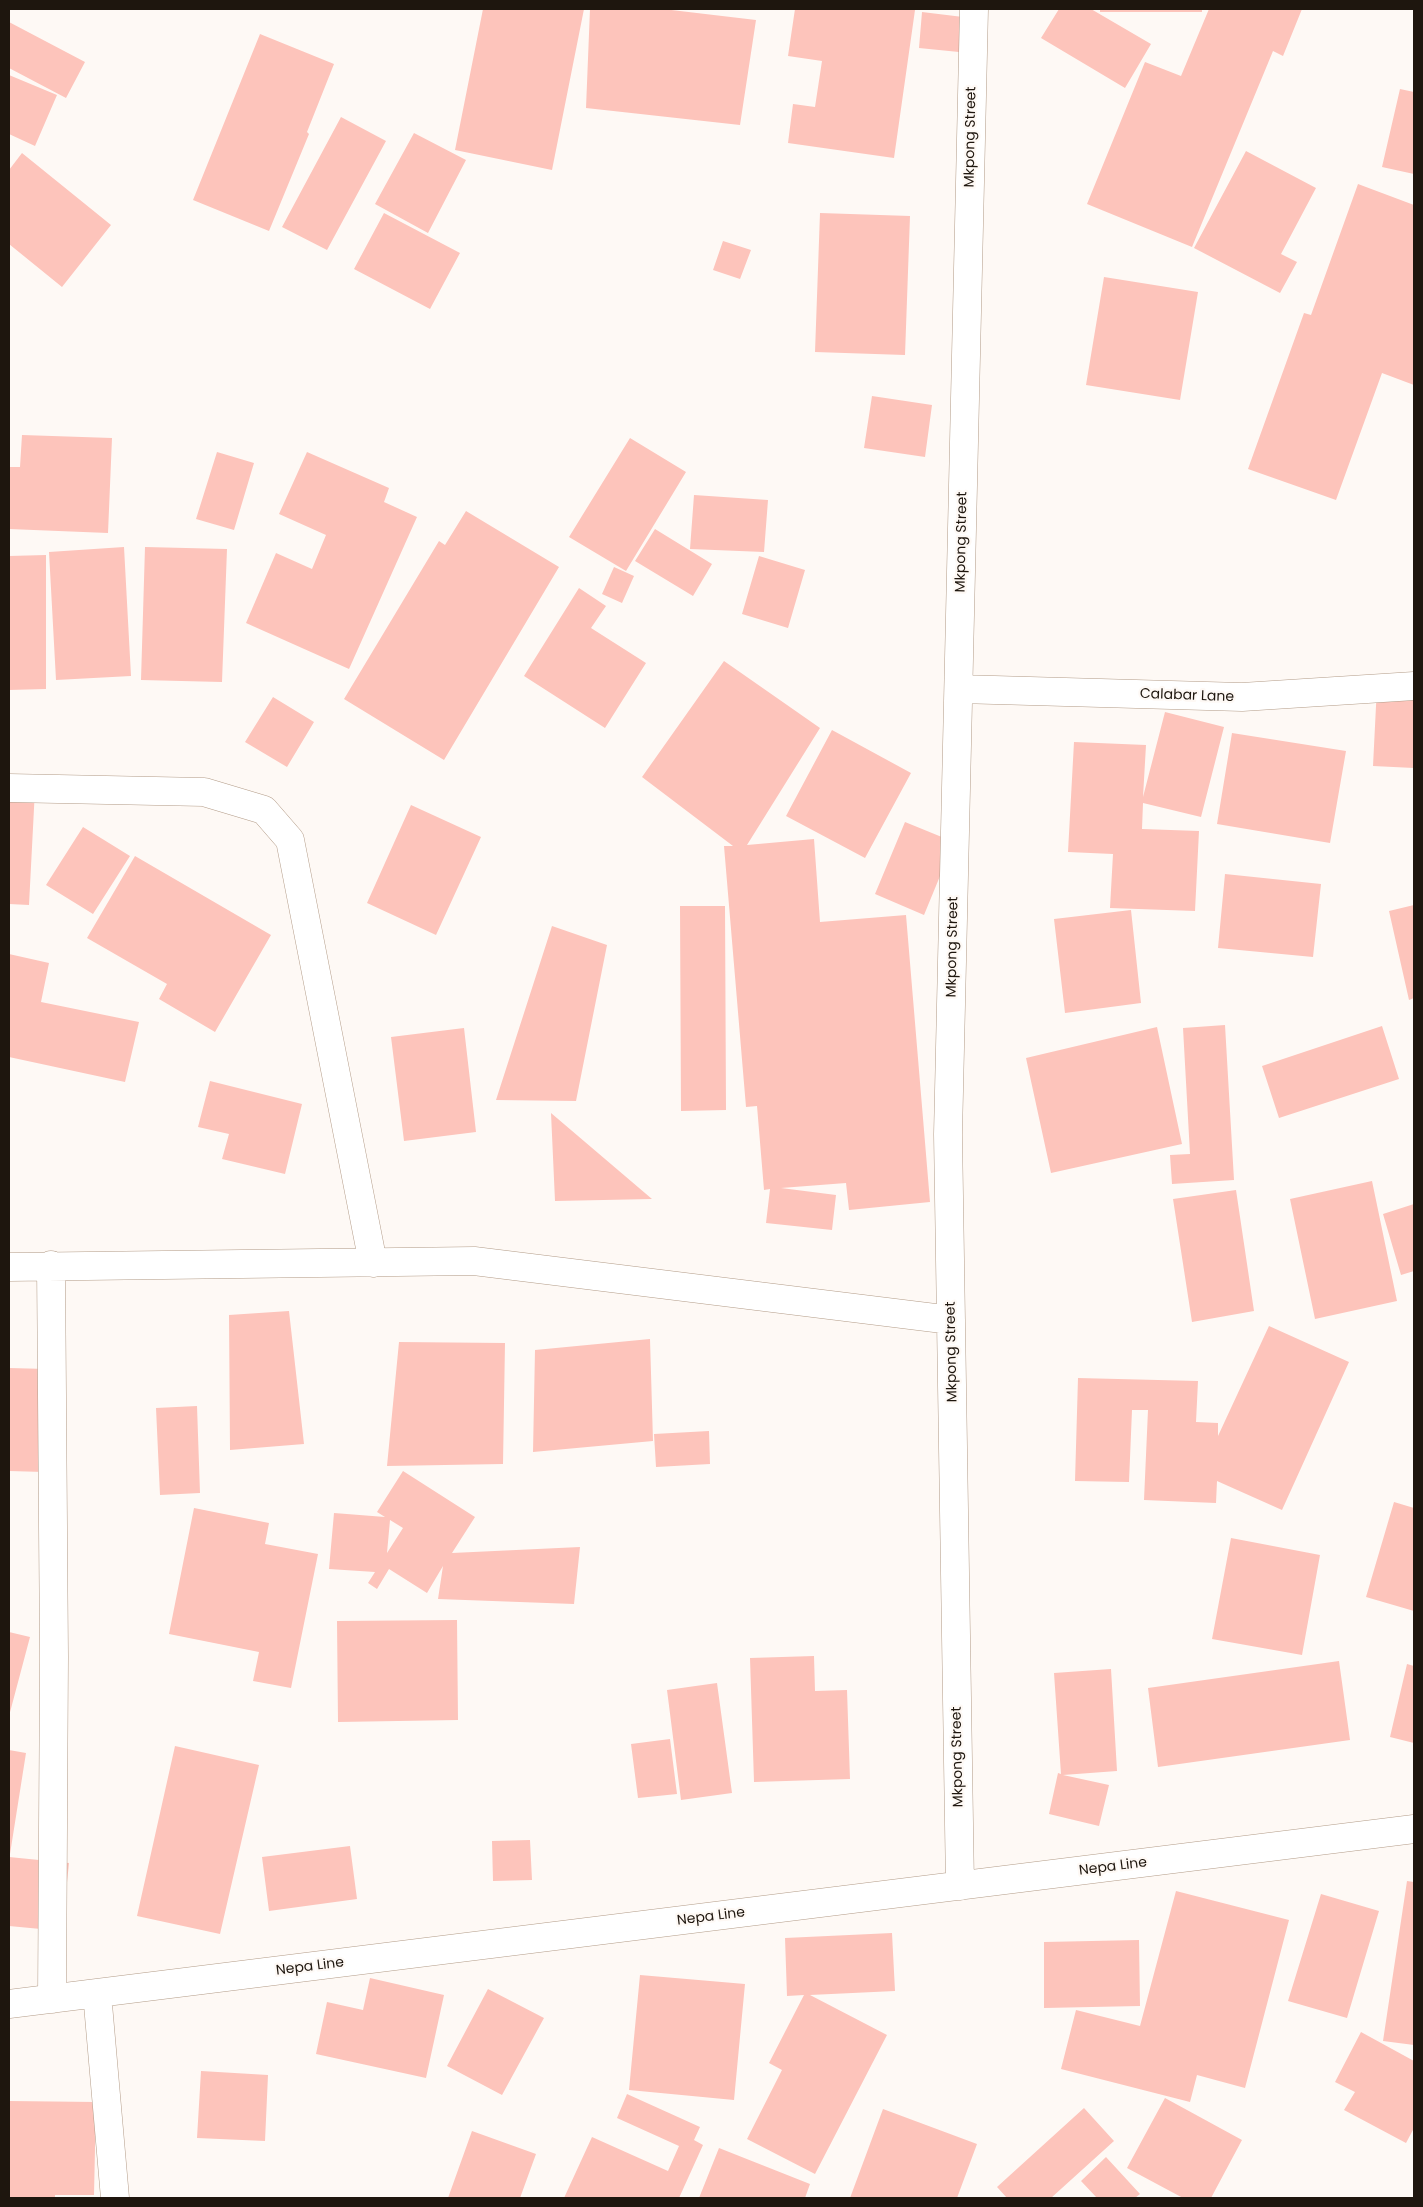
<!DOCTYPE html>
<html>
<head>
<meta charset="utf-8">
<style>
	body { margin:0 }
	#map { position:relative; width:1423px; height:2207px; overflow:hidden; background:#fef9f5; font-family:Poppins,sans-serif }
	canvas { display:block }
	.frame { position:absolute; inset:0; border:10px solid #1e160e; pointer-events:none }
</style>
</head>
<body>
<div id="map">
<canvas width="1423" height="2207"></canvas>
<div class="frame"></div>
</div>
<script>
const ctx = document.querySelector('canvas').getContext('2d');
ctx.lineJoin = 'round';
function paint(path, color) { ctx.fillStyle = color; ctx.fill(path, 'evenodd'); }
const poly = rows => new Path2D(rows.map(r => 'M' + r).join(''));
function trace(path, color, width, dash) { ctx.strokeStyle = color; ctx.lineWidth = width; ctx.lineCap = dash ? 'butt' : 'round'; ctx.setLineDash(dash || []); ctx.stroke(path); }
function label(font, color, halo, rows, align = 'center') {
  ctx.font = font + ' Poppins,sans-serif'; ctx.lineWidth = 4.5; ctx.setLineDash([]); ctx.textBaseline = 'middle'; ctx.strokeStyle = halo; ctx.fillStyle = color; for (const [text, x, y, turn = 0] of rows) {
    ctx.save(); ctx.translate(x, y); ctx.rotate((+turn || 0) * Math.PI / 180); ctx.textAlign = isNaN(turn) ? turn : align; if (halo) ctx.strokeText(text, 0, 0); ctx.fillText(text, 0, 0); ctx.restore();
  }
}
const building = poly([
	[483,9,584,9,552,170,455,150],
	[590,9,663,9,756,20,740,125,586,108],
	[795,9,915,10,894,158,788,143,793,104,815,107,822,61,788,56],
	[1059,9,1091,9,1151,44,1125,88,1041,38],
	[1100,9,1202,9,1202,12,1100,12],
	[1209,9,1302,9,1283,56,1273,51,1192,247,1087,204,1145,62,1181,76],
	[922,12,963,17,959,52,919,48],
	[9,22,85,62,66,98,9,68],
	[260,34,334,64,307,132,309,134,269,231,193,200],
	[9,75,57,95,35,146,9,134],
	[1400,89,1414,92,1414,174,1382,167],
	[341,117,386,141,327,250,282,227],
	[414,133,466,160,428,233,375,204],
	[1246,151,1316,188,1281,254,1297,262,1280,293,1194,248],
	[22,153,111,225,62,287,9,244,9,170],
	[1358,184,1414,205,1414,385,1382,373,1336,500,1248,469,1304,313,1311,315],
	[384,213,460,253,430,309,354,269],
	[820,213,910,216,905,355,815,352],
	[723,241,751,250,740,279,713,270],
	[1104,277,1198,292,1180,400,1086,385],
	[872,396,932,405,925,457,864,448],
	[22,435,112,438,108,533,9,529,9,467,20,467],
	[630,438,686,472,626,571,569,537],
	[217,452,254,463,234,530,196,519],
	[307,452,389,488,384,502,417,517,349,669,246,623,276,553,312,569,326,535,279,514],
	[694,495,768,500,764,552,690,549],
	[466,511,559,567,444,760,344,699,439,541,445,545],
	[655,529,712,564,693,596,635,561],
	[124,547,131,676,56,680,49,552],
	[145,547,227,549,222,682,141,680],
	[46,555,46,689,9,690,9,556],
	[759,556,805,570,788,628,742,614],
	[614,567,634,576,622,603,602,594],
	[579,588,606,606,591,628,646,663,605,728,524,676],
	[724,661,820,728,747,845,814,839,820,922,906,915,930,1202,849,1210,846,1183,781,1188,836,1195,832,1230,766,1223,770,1189,764,1190,757,1106,746,1107,724,846,733,846,642,777],
	[1377,686,1414,688,1414,768,1373,766],
	[273,697,314,722,287,767,245,742],
	[1165,712,1224,727,1201,817,1143,803,1142,829,1199,831,1195,911,1110,908,1113,854,1068,852,1074,742,1146,745,1143,797],
	[832,730,911,773,865,858,786,816],
	[1232,733,1346,751,1330,843,1217,824],
	[9,788,35,789,29,905,9,904],
	[411,805,481,837,436,935,367,903],
	[905,822,954,842,924,915,875,894],
	[83,827,130,856,93,914,46,885],
	[135,856,271,935,215,1032,159,999,167,984,87,938],
	[1225,874,1321,884,1313,957,1218,948],
	[1414,905,1414,998,1409,1000,1389,911],
	[680,906,725,906,726,1110,681,1111],
	[1131,910,1141,1003,1065,1013,1054,919],
	[552,926,607,945,576,1101,496,1100],
	[9,954,49,963,41,1002,139,1022,125,1082,9,1057],
	[1225,1025,1234,1180,1172,1184,1170,1155,1190,1154,1183,1028],
	[1382,1026,1399,1079,1279,1118,1262,1066],
	[1157,1027,1182,1144,1051,1173,1026,1058],
	[464,1028,476,1132,404,1141,391,1037],
	[210,1081,302,1104,285,1174,222,1159,229,1134,198,1127],
	[551,1113,652,1199,555,1201],
	[1372,1181,1397,1301,1315,1319,1290,1199],
	[1236,1190,1254,1311,1192,1322,1173,1199],
	[1414,1204,1414,1271,1401,1275,1383,1214],
	[289,1311,304,1444,230,1450,229,1315],
	[1269,1326,1349,1362,1282,1510,1217,1481,1216,1503,1144,1500,1148,1410,1132,1410,1129,1482,1075,1481,1078,1378,1198,1381,1196,1422,1218,1423,1218,1436],
	[650,1339,653,1441,533,1452,535,1350],
	[399,1342,505,1343,503,1464,387,1466],
	[9,1368,47,1369,44,1472,9,1471],
	[197,1406,200,1493,160,1495,156,1408],
	[709,1431,710,1464,656,1467,654,1434],
	[403,1471,475,1517,452,1553,580,1547,574,1604,438,1599,443,1566,427,1593,389,1569,377,1589,368,1583,375,1572,329,1569,334,1513,385,1517,377,1512],
	[390,1520,403,1528,387,1553],
	[1394,1502,1414,1508,1414,1611,1366,1597],
	[194,1508,269,1523,265,1544,318,1554,291,1688,253,1681,259,1652,169,1634],
	[1231,1538,1320,1555,1302,1655,1212,1639],
	[457,1620,458,1720,338,1722,337,1621],
	[9,1632,30,1637,9,1716],
	[814,1656,815,1691,847,1690,850,1779,754,1782,750,1658],
	[1339,1661,1350,1740,1158,1767,1148,1688],
	[1407,1664,1414,1666,1414,1743,1390,1737],
	[1111,1669,1117,1771,1063,1775,1109,1785,1099,1826,1049,1814,1058,1773,1061,1774,1054,1673],
	[717,1683,732,1793,681,1800,667,1690],
	[670,1739,677,1794,638,1798,631,1744],
	[175,1746,259,1765,220,1934,137,1916],
	[9,1750,26,1753,10,1854,9,1854],
	[530,1840,532,1880,493,1881,492,1841],
	[350,1846,357,1899,269,1911,262,1857],
	[9,1857,69,1863,62,1931,9,1926],
	[1407,1881,1414,1882,1414,2045,1383,2041],
	[1176,1891,1289,1920,1245,2088,1197,2075,1190,2102,1061,2069,1076,2010,1140,2026],
	[1321,1894,1379,1911,1347,2018,1288,2001],
	[892,1933,895,1991,810,1995,887,2035,815,2174,747,2139,782,2070,769,2063,804,1995,787,1996,785,1938],
	[1139,1940,1140,2006,1044,2008,1044,1942],
	[640,1975,745,1984,734,2100,629,2090],
	[370,1978,444,1995,426,2078,316,2054,327,2002,363,2010],
	[488,1989,544,2018,502,2095,447,2066],
	[1361,2032,1414,2061,1414,2128,1406,2143,1344,2110,1355,2092,1335,2082],
	[201,2071,268,2075,265,2141,197,2138],
	[627,2094,700,2127,694,2140,703,2145,679,2198,564,2198,592,2137,668,2171,679,2146,617,2118],
	[1165,2098,1242,2140,1211,2198,1183,2198,1127,2168],
	[9,2101,96,2102,94,2195,55,2195,55,2198,9,2198],
	[1084,2108,1114,2141,1051,2198,1007,2198,997,2187],
	[883,2109,977,2144,957,2198,850,2198],
	[472,2131,536,2154,520,2198,448,2198],
	[719,2148,810,2184,805,2198,699,2198],
	[1106,2157,1140,2194,1135,2198,1097,2198,1081,2181]
]);
const street = poly([
	[959,689,1242,697,1414,686],
	[9,788,204,792,264,810,290,840,373,1263],
	[51,1265,54,1657,52,1999],
	[9,1267,474,1261,951,1320],
	[960,1886,948,1134,974,9],
	[97,1993,115,2198],
	[9,2004,1414,1829]
]);
const streetNames = [
	["Mkpong Street",971,137,-89],
	["Mkpong Street",962,542,-89],
	["Calabar Lane",1187,696,2],
	["Mkpong Street",953,947,-89],
	["Mkpong Street",952,1352,-91],
	["Mkpong Street",958,1757,-91],
	["Nepa Line",1113,1867,-7],
	["Nepa Line",711,1917,-7],
	["Nepa Line",310,1967,-7]
];
paint(building, '#fdc4bb');
trace(street, '#b39c88', 29);
trace(street, '#fff', 28);
label('14px', '#1e160e', '#fef9f5', streetNames);
</script>
</body>
</html>
